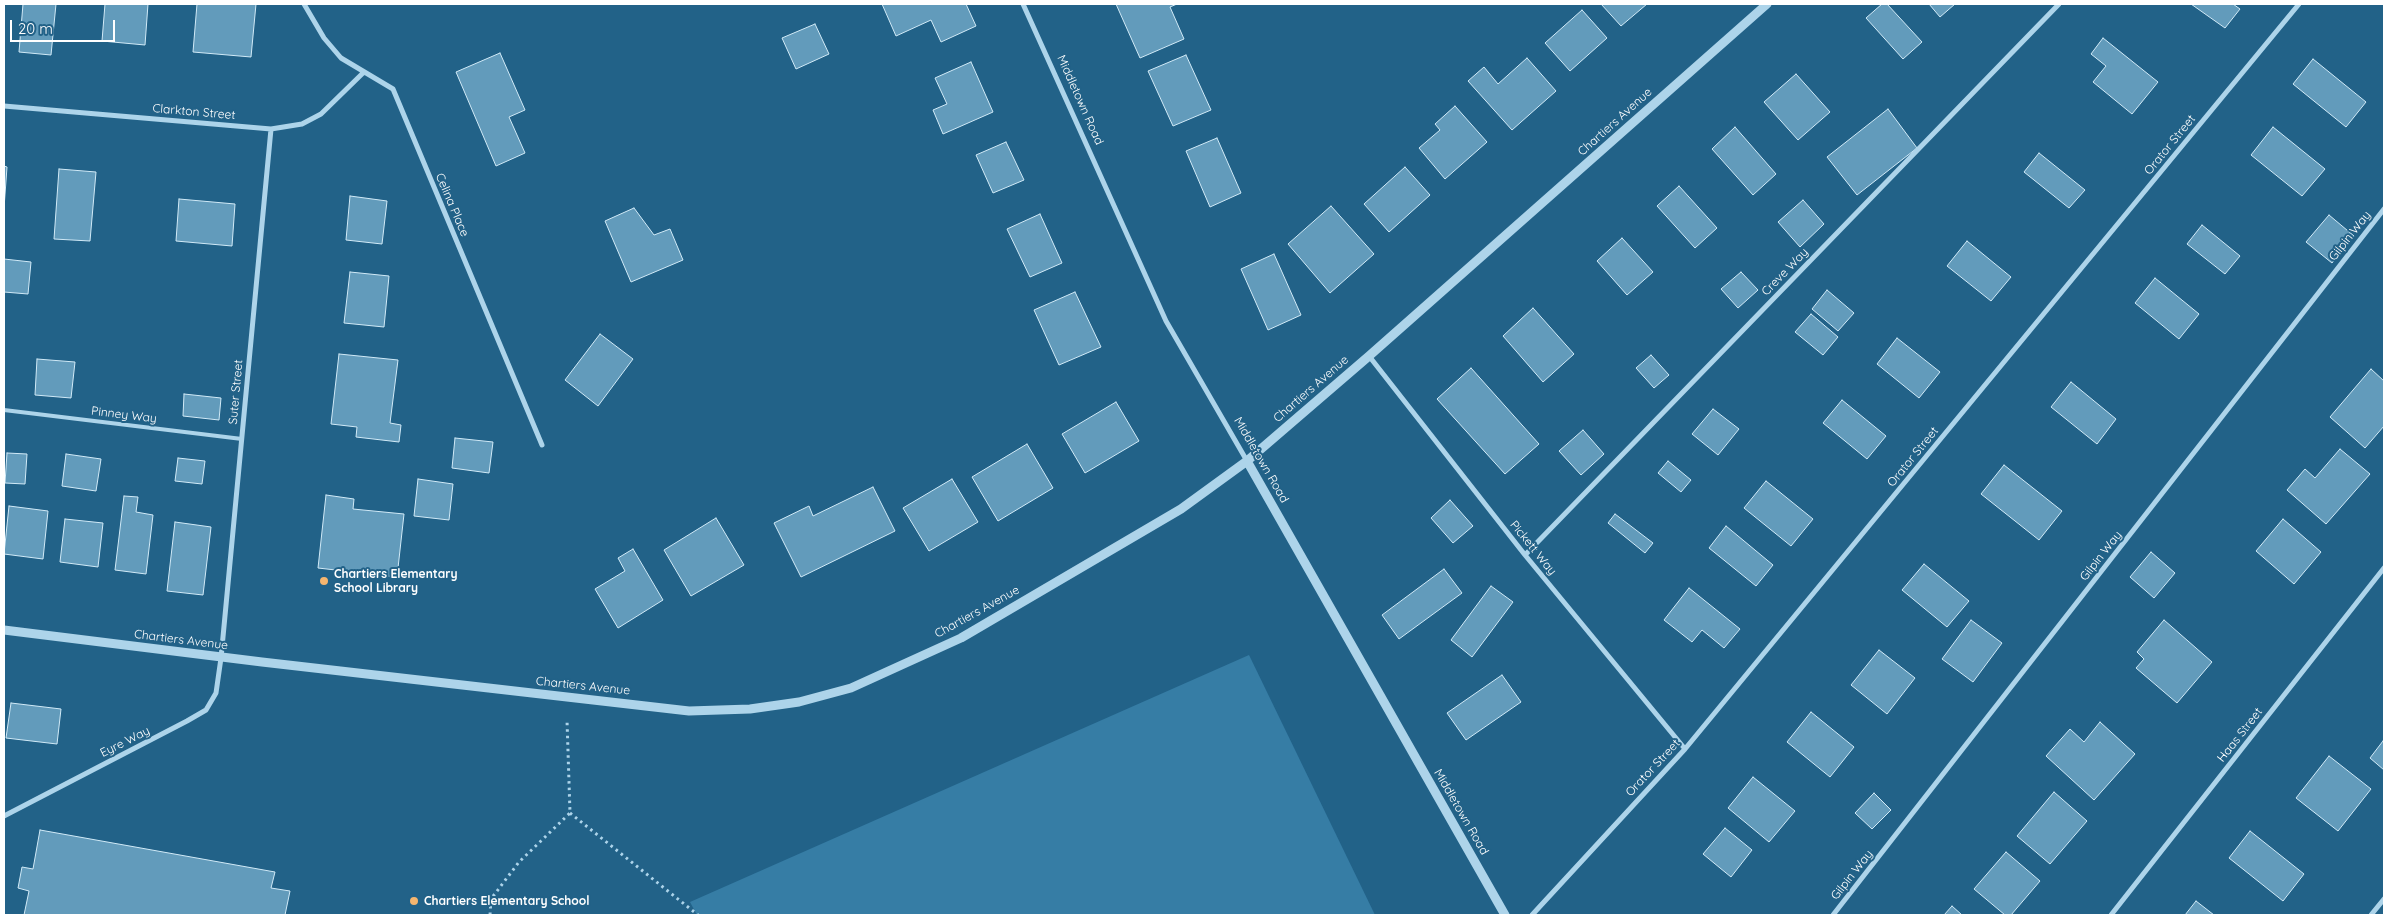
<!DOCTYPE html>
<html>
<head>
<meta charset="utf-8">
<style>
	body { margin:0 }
	#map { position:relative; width:2388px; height:919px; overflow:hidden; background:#226288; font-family:Quicksand,sans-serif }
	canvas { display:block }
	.frame { position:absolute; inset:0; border:5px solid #fff; pointer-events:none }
	.scale { position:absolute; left:10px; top:20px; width:105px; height:22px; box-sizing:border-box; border:2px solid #fff; border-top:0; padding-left:6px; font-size:15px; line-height:18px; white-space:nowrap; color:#fff; -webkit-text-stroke:4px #226288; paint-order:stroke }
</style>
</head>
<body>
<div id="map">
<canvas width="2388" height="919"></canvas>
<div class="frame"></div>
<div class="scale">20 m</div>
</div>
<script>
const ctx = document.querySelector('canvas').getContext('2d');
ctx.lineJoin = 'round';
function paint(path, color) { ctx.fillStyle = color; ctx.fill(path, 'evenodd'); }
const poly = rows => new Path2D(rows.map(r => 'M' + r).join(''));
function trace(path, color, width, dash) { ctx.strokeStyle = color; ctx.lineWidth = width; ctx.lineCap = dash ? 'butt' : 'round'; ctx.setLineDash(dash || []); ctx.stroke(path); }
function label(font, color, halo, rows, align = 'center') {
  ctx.font = font + ' Quicksand,sans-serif'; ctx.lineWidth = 4; ctx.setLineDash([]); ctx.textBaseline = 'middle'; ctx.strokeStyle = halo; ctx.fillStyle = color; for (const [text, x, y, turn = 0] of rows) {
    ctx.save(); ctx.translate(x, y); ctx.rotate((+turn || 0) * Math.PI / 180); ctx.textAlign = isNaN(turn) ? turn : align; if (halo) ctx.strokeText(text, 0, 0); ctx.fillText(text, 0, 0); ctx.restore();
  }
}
const green = poly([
	[1249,655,1375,915,697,915,690,902]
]);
const building = poly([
	[23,4,56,4,51,55,19,52,23,4],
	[105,4,148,4,145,45,102,41,105,4],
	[197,4,256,4,251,57,193,52,197,4],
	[882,4,966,4,976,26,941,42,931,20,896,36,882,4],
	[1116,4,1177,4,1170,7,1184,39,1140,58,1116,4],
	[1601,4,1647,4,1621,26,1601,4],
	[1882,4,1887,4,1922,42,1903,59,1866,18,1882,4],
	[1929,4,1955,4,1940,17,1929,4],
	[2191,4,2233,4,2240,9,2225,28,2191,4],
	[1582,10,1607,38,1570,71,1545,43,1582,10],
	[815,24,829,54,796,69,782,38,815,24],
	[2103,38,2158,82,2132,114,2093,82,2106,66,2091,54,2103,38],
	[500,53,525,110,509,117,525,153,496,166,456,72,500,53],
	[1186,55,1211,110,1173,126,1148,71,1186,55],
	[1527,58,1556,91,1512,130,1468,81,1484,67,1498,84,1527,58],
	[2313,59,2366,102,2346,127,2293,84,2313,59],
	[971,62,993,112,943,134,933,110,947,104,935,78,971,62],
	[1796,74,1830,112,1798,140,1764,102,1796,74],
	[1455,106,1487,142,1445,179,1419,148,1440,130,1435,124,1455,106],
	[1888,109,1917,148,1857,195,1827,157,1888,109],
	[1735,127,1776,174,1753,195,1712,149,1735,127],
	[2273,127,2325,169,2302,196,2251,155,2273,127],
	[1217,138,1241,193,1210,207,1186,151,1217,138],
	[1006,142,1024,180,993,193,976,155,1006,142],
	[2039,153,2085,190,2069,208,2024,172,2039,153],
	[4,166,7,167,4,208,4,166],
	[1405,167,1430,195,1389,232,1364,204,1405,167],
	[59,169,96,172,90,241,54,239,59,169],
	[1679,186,1717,228,1695,248,1657,206,1679,186],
	[350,196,387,201,382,244,346,240,350,196],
	[179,199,235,204,232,246,176,241,179,199],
	[1803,200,1824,224,1800,247,1778,222,1803,200],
	[1331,206,1374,254,1330,293,1288,244,1331,206],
	[634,208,654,235,670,229,683,260,631,282,605,221,634,208],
	[1040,214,1062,263,1030,277,1007,229,1040,214],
	[2329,215,2354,236,2332,263,2306,242,2329,215],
	[2202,225,2240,256,2225,274,2187,244,2202,225],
	[1622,238,1653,272,1627,295,1597,261,1622,238],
	[1967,241,2011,277,1991,301,1947,266,1967,241],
	[1274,254,1301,315,1268,330,1241,269,1274,254],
	[4,259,31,262,28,294,4,292,4,259],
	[350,272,389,276,384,327,344,323,350,272],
	[1741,272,1758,290,1738,308,1721,289,1741,272],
	[2155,278,2199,314,2179,339,2135,303,2155,278],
	[1827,290,1854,313,1838,331,1812,309,1827,290],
	[1075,292,1101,347,1059,365,1034,310,1075,292],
	[1533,308,1574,354,1543,382,1503,336,1533,308],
	[1811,314,1838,337,1823,355,1795,332,1811,314],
	[600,334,633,359,598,406,565,380,600,334],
	[1897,338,1940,372,1919,398,1877,364,1897,338],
	[339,354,398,360,390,423,401,425,399,442,356,437,357,427,331,424,339,354],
	[1651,355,1669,375,1654,388,1636,368,1651,355],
	[37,359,75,362,71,398,35,395,37,359],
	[1471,368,1539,444,1505,474,1437,399,1471,368],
	[2371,369,2384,381,2384,426,2365,448,2330,417,2371,369],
	[2071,382,2116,419,2097,444,2051,407,2071,382],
	[184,394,221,398,219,420,183,416,184,394],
	[1842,400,1886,436,1867,459,1823,423,1842,400],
	[1116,402,1139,441,1085,473,1062,434,1116,402],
	[1713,409,1739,429,1718,455,1692,434,1713,409],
	[1583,430,1604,454,1581,475,1559,451,1583,430],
	[455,438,493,442,489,473,452,468,455,438],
	[1027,444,1053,488,998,521,972,477,1027,444],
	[2340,449,2370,474,2326,524,2287,490,2305,469,2315,478,2340,449],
	[7,453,27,454,25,484,5,483,7,453],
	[66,454,101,459,96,491,62,486,66,454],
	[178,458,205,461,202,484,175,481,178,458],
	[1668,461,1691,480,1681,492,1658,473,1668,461],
	[2004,465,2062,511,2039,540,1981,494,2004,465],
	[418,479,453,484,449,520,414,516,418,479],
	[952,479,978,522,929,551,903,508,952,479],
	[1766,481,1813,519,1791,546,1744,508,1766,481],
	[873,487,895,531,801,577,774,523,809,506,813,516,873,487],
	[326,495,354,499,353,509,404,514,397,577,318,568,326,495],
	[124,496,138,497,136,512,153,515,146,574,115,570,124,496],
	[1450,500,1473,526,1453,543,1431,518,1450,500],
	[9,506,48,511,43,559,4,554,9,506],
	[1615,514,1653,543,1645,553,1608,523,1615,514],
	[716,518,744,565,691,596,664,550,716,518],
	[65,519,103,523,98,567,60,562,65,519],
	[2283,519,2321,552,2294,584,2256,551,2283,519],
	[175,522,211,527,203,595,167,591,175,522],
	[1726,526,1773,565,1756,586,1709,548,1726,526],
	[633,549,663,600,618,628,595,589,625,571,618,558,633,549],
	[2151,552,2175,573,2154,598,2130,577,2151,552],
	[1924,564,1969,601,1947,627,1902,590,1924,564],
	[1444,569,1462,593,1399,639,1382,615,1444,569],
	[1491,586,1513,602,1472,657,1451,640,1491,586],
	[1689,588,1740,629,1724,648,1702,630,1692,642,1664,620,1689,588],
	[1971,620,2002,643,1973,682,1942,659,1971,620],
	[2164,620,2212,662,2177,703,2136,668,2144,659,2137,652,2164,620],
	[1879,650,1915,678,1887,714,1851,685,1879,650],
	[1502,675,1521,702,1466,740,1447,713,1502,675],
	[11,703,61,709,57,744,6,738,11,703],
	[1811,712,1854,747,1830,777,1787,742,1811,712],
	[2100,722,2135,754,2094,800,2046,756,2070,729,2084,742,2100,722],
	[2383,741,2384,742,2384,770,2370,758,2383,741],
	[2329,756,2371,789,2338,831,2296,798,2329,756],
	[1753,777,1795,811,1769,842,1728,808,1753,777],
	[2054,792,2087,821,2050,864,2017,836,2054,792],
	[1874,793,1891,810,1872,829,1855,813,1874,793],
	[1725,828,1752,850,1731,877,1703,854,1725,828],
	[40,830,275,872,271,888,290,891,285,915,24,915,29,891,18,888,22,867,33,869,40,830],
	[2250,831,2304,874,2283,901,2229,858,2250,831],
	[2006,852,2040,881,2011,915,2005,915,1974,889,2006,852],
	[2196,901,2214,915,2185,915,2196,901],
	[1952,906,1962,915,1944,915,1952,906]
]);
const path = poly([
	[570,813,698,915],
	[490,915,491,899,519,862,570,813,567,720]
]);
const service = poly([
	[4,410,242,439]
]);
const minor = poly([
	[304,4,324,38,341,58,393,89,542,445],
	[1023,4,1166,321,1247,461],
	[4,106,271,129,302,124,321,114,364,72],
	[1369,356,1525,555,1685,749],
	[1525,555,2059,4],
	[4,816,187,721,206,710,216,693,221,658,271,129],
	[1532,915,1685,749,2299,4],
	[1833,915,2384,209],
	[2111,915,2384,568],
	[2371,915,2384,899]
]);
const tertiary = poly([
	[1247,461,1505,915],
	[4,630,262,662,689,711,750,709,799,702,851,688,961,638,1181,509,1247,461,1369,356,1767,4]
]);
const markers = [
	[324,581,5,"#f6b66f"],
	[414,901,5,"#f6b66f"]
];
const streetNames = [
	["Middletown Road",1080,100,66],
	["Clarkton Street",194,112,5],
	["Chartiers Avenue",1615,122,-42],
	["Orator Street",2170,145,-51],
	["Celina Place",452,205,67],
	["Gilpin Way",2350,236,-52],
	["Creve Way",1785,272,-46],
	["Chartiers Avenue",1311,389,-41],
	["Suter Street",236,392,-85],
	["Pinney Way",124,415,7],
	["Orator Street",1913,457,-51],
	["Middletown Road",1261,460,60],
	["Pickett Way",1533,548,51],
	["Gilpin Way",2101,556,-52],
	["Chartiers Avenue",977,612,-29],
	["Chartiers Avenue",181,640,7],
	["Chartiers Avenue",583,686,6],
	["Haas Street",2240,735,-52],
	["Eyre Way",125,742,-27],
	["Orator Street",1653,768,-47],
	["Middletown Road",1461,812,60],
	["Gilpin Way",1852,875,-52]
];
const poiNames = [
	["Chartiers Elementary",334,574],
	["School Library",334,588],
	["Chartiers Elementary School",424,901]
];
paint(green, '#367da5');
paint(building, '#629bbb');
trace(building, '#d1eaf7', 1);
trace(path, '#add4ea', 3, [2.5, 4]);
trace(service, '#add4ea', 4);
trace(minor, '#add4ea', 5);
trace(tertiary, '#add4ea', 9);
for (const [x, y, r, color] of markers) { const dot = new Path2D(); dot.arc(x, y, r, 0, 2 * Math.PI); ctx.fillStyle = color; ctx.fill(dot); trace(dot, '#226288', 2); }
label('12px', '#fff', '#226288', streetNames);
label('bold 12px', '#fff', '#226288', poiNames, 'left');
</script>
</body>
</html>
